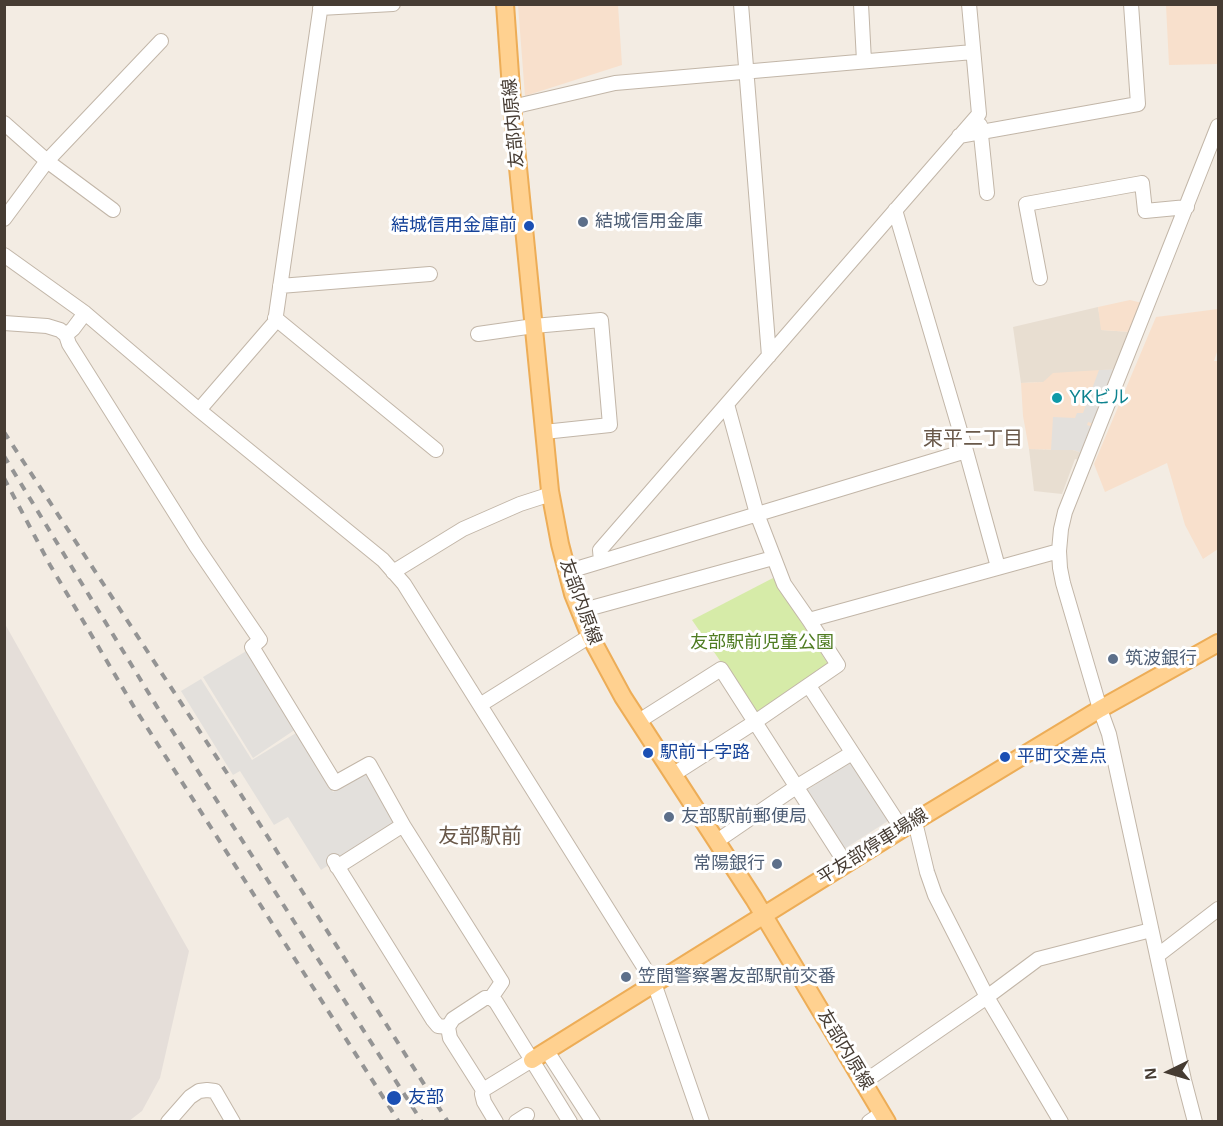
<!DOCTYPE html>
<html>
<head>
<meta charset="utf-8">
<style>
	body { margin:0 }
	#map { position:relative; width:1223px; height:1126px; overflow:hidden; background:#f3ece3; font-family:Helvetica,sans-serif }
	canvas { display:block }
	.frame { position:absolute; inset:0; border:6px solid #463c33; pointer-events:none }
	.north { position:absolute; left:1139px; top:1042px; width:60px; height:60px; -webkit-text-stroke:4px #fff; paint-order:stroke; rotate:265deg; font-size:16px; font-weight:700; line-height:24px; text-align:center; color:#463c33 }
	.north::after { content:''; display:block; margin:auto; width:21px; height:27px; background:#463c33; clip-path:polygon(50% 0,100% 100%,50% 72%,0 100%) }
</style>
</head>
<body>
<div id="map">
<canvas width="1223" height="1126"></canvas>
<div class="frame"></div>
<div class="north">N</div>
</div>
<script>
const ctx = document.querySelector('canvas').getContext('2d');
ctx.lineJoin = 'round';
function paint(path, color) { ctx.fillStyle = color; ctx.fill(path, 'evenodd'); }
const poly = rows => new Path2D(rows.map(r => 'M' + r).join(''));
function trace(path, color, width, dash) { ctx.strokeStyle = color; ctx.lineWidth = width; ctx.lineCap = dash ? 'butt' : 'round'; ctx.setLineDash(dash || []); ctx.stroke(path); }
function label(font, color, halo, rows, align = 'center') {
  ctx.font = font + ' Helvetica,"Noto Sans JP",sans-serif'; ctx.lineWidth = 6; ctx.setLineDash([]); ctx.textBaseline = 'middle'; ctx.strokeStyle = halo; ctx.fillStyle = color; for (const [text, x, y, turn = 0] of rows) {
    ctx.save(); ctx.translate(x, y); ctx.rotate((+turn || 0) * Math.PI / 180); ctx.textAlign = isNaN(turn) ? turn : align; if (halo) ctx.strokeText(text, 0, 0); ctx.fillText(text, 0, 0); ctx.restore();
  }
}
const residential = poly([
	[1098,307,1102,330,1131,332,1116,369,1044,382,1021,383,1013,327],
	[1029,449,1073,450,1082,453,1080,460,1075,459,1062,494,1034,491]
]);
const commercial = poly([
	[518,5,618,5,622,65,525,96],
	[1166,5,1218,5,1218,64,1169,65],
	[1130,300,1142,303,1131,332,1101,330,1098,307],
	[1218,309,1218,349,1214,361,1218,361,1218,549,1203,559,1185,525,1167,463,1105,492,1094,464,1156,317],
	[1116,369,1082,453,1073,450,1029,449,1023,416,1021,383,1043,382,1053,373]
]);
const industrial = poly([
	[5,624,189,951,160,1078,142,1111,129,1121,5,1121]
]);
const green = poly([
	[773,578,828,664,756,713,692,620]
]);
const parking = poly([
	[1116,369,1094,424,1088,422,1087,425,1093,427,1082,453,1073,450,1051,450,1053,417,1075,418,1077,413,1083,413,1099,370],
	[248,650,296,729,253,758,203,677],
	[201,679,252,760,296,733,333,792,366,771,398,821,321,870,288,817,274,825,240,771,233,775,181,691],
	[850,762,888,821,841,851,804,792]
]);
const minor = poly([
	[741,4,769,356],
	[861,4,864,61],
	[320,8,393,4],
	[512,107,615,83,973,52],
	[4,123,47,161,113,210],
	[980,125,987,193],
	[959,136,1138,104,1131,4],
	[895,210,966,451,998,567],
	[4,219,47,161,161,41],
	[4,255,85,313,199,410,383,560,404,584,654,983,702,1122],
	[1040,278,1026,204,1142,183,1145,211,1187,207],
	[280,286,430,274],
	[85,313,73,329,66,335,69,344,196,546,260,640,252,647,335,783,369,764,403,825],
	[275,318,436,450],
	[4,323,47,326,60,330,66,335],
	[478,334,534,326,601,320,610,425,544,432],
	[199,410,275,322,321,4],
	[601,561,600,550,979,114,969,4],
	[393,572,463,529,520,504,551,494],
	[566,572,966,451],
	[580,611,773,558],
	[809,620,1059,551],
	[809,686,902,829],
	[480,705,590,636],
	[639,721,721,669,846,864],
	[674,774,755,722,838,665,809,620,784,584,757,514,727,404],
	[915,822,927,872,935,895,987,997,1061,1122],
	[717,841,796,787,852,753],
	[334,861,433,1020,438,1026,448,1027],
	[337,867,403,825,502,982,491,998],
	[1157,956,1218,909],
	[547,1051,593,1122],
	[864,1082,987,997,1038,959,1151,930],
	[483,1090,532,1060],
	[168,1122,190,1097,199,1091,207,1090,215,1091,233,1122],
	[496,1122,484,1102,482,1094,483,1090,450,1038,448,1027,453,1019,485,998,491,998,496,1002,570,1122],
	[516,1122,527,1115],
	[869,1122,882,1113],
	[1195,1122,1184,1080,1109,734,1100,709,1063,583,1060,568,1059,551,1061,529,1065,512,1218,126]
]);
const major = poly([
	[505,4,513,117,550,491,560,544,573,594,590,636,623,697,754,899,887,1122],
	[532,1060,902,829,1100,709,1218,643]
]);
const rail = poly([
	[4,432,240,793,448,1122],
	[4,456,159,710,422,1122],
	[4,478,50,565,134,707,399,1122]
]);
const markers = [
	[583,222,6,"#5c6f8a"],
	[529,226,6,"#1a4fb4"],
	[1057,398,6,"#0f9aa8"],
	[1113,659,6,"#5c6f8a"],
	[648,753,6,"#1a4fb4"],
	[1005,757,6,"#1a4fb4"],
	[669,817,6,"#5c6f8a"],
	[777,864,6,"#5c6f8a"],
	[626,977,6,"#5c6f8a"],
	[394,1098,8,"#1a4fb4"]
];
const streetNames = [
	["友部内原線",514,123,-95],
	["友部内原線",580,602,70],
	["平友部停車場線",873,847,-32],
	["友部内原線",845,1050,59]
];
const serviceNames = [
	["結城信用金庫",595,222],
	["筑波銀行",1125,659],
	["友部駅前郵便局",681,817],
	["常陽銀行",765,864,"right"],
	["笠間警察署友部駅前交番",638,977]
];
const transitNames = [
	["結城信用金庫前",517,226,"right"],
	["駅前十字路",660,753],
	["平町交差点",1017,757],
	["友部",408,1098]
];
const cultureNames = [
	["YKビル",1069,398]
];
const parkNames = [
	["友部駅前児童公園",762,643]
];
const neighbourhoodNames = [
	["東平二丁目",973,439]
];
const quarterNames = [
	["友部駅前",480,837]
];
paint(residential, '#e8ded1');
paint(commercial, '#f8e0cc');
paint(industrial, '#e5ded9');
paint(green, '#d6eba8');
paint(parking, '#e3e0dc');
trace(minor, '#c2b6a8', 16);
trace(major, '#edad57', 20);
trace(minor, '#fff', 14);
trace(major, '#ffd190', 16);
trace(rail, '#949494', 4, [8, 8]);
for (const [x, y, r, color] of markers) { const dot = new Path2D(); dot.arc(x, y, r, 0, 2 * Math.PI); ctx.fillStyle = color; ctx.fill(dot); trace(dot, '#fff', 2); }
label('18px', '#463c33', '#fff', streetNames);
label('18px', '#4e5e75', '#fff', serviceNames, 'left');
label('18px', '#164399', '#fff', transitNames, 'left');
label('18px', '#0d838f', '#fff', cultureNames, 'left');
label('18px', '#4f7c22', '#fff', parkNames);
label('20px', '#695849', '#fff', neighbourhoodNames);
label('21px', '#695849', '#fff', quarterNames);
</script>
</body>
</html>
